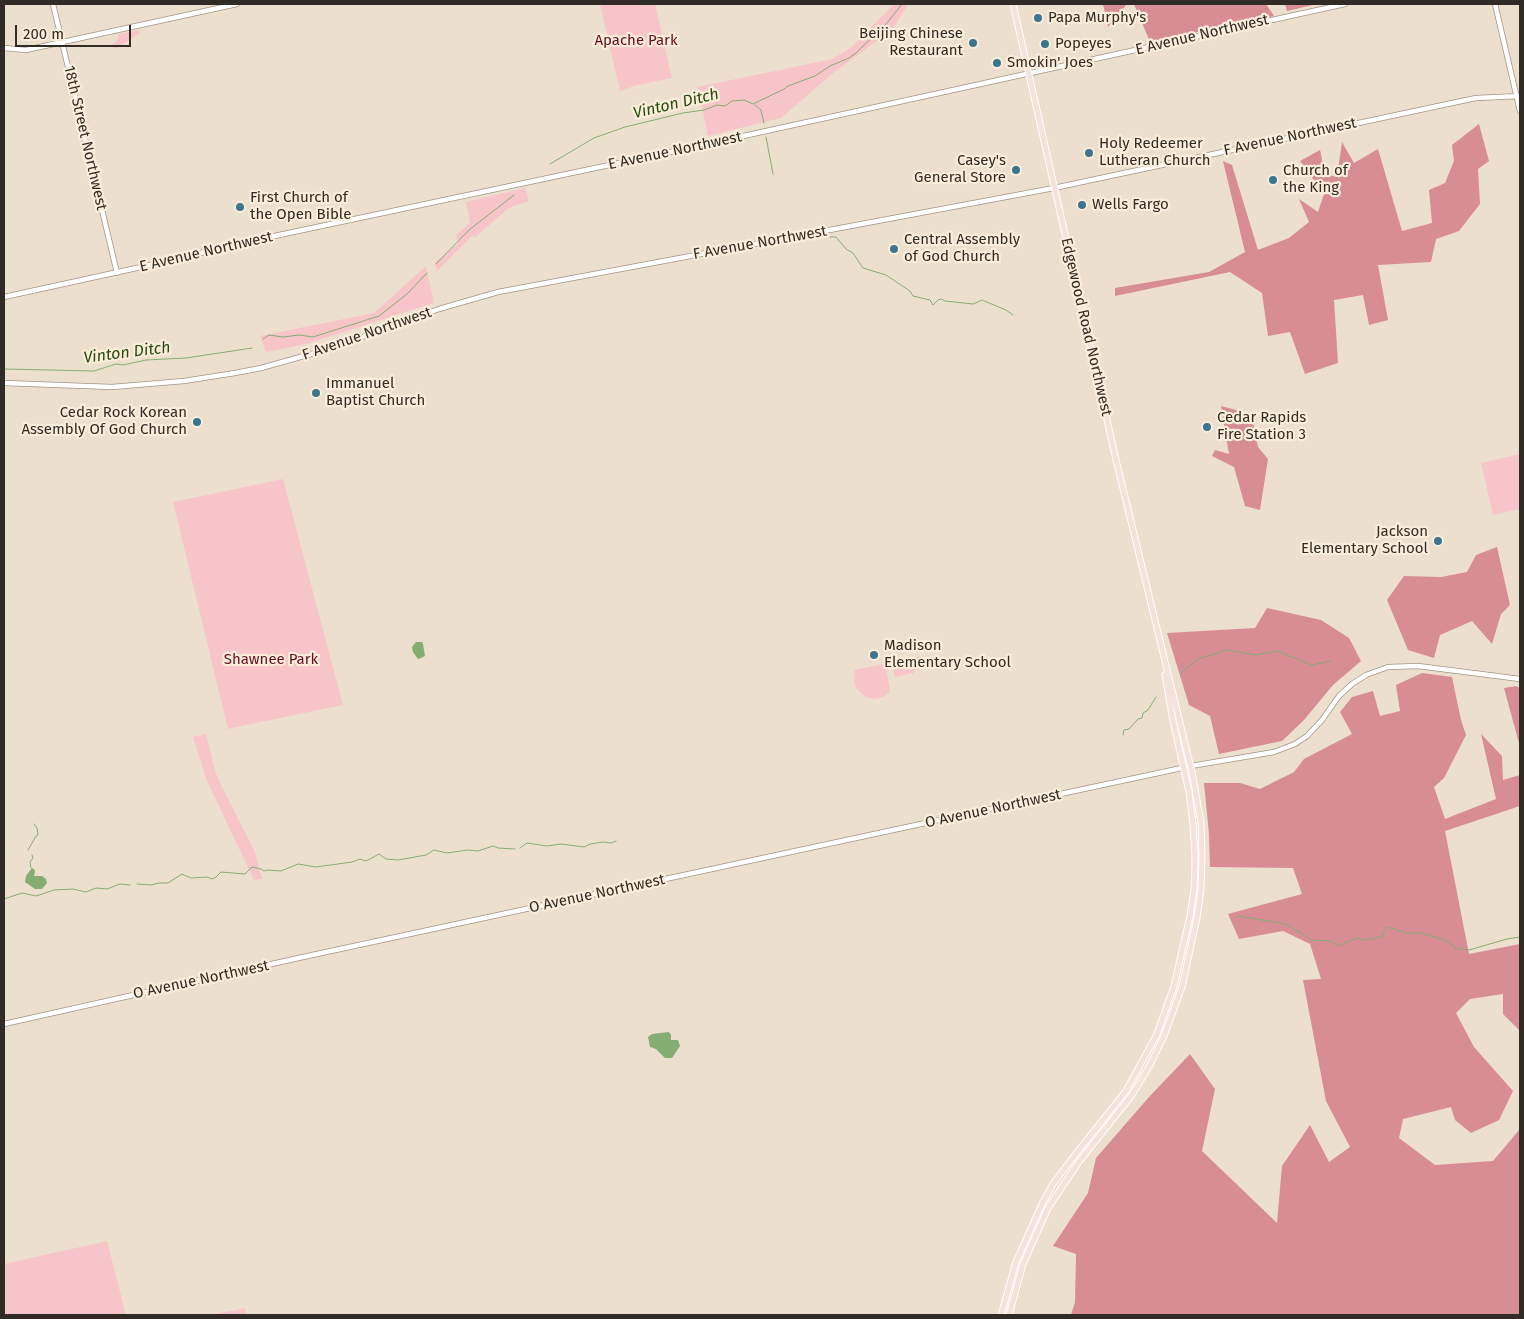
<!DOCTYPE html>
<html>
<head>
<meta charset="utf-8">
<style>
	body { margin:0 }
	#map { position:relative; width:1524px; height:1319px; overflow:hidden; background:#eddfcd; font-family:"Fira Sans",sans-serif }
	canvas { display:block }
	.frame { position:absolute; inset:0; border:5px solid #312b25; pointer-events:none }
	.scale { position:absolute; left:15px; top:25px; width:116px; height:22px; box-sizing:border-box; border:2px solid #312b25; border-top:0; padding-left:6px; font-size:15px; line-height:18px; white-space:nowrap; color:#312b25; -webkit-text-stroke:4px #faedda; paint-order:stroke }
</style>
</head>
<body>
<div id="map">
<canvas width="1524" height="1319"></canvas>
<div class="frame"></div>
<div class="scale">200 m</div>
</div>
<script>
const ctx = document.querySelector('canvas').getContext('2d');
ctx.lineJoin = 'round';
function paint(path, color) { ctx.fillStyle = color; ctx.fill(path, 'evenodd'); }
const poly = rows => new Path2D(rows.map(r => 'M' + r).join(''));
function trace(path, color, width, dash) { ctx.strokeStyle = color; ctx.lineWidth = width; ctx.lineCap = dash ? 'butt' : 'round'; ctx.setLineDash(dash || []); ctx.stroke(path); }
function label(font, color, halo, rows, align = 'center') {
  ctx.font = font + ' "Fira Sans",sans-serif'; ctx.lineWidth = 4.5; ctx.setLineDash([]); ctx.textBaseline = 'middle'; ctx.strokeStyle = halo; ctx.fillStyle = color; for (const [text, x, y, turn = 0] of rows) {
    ctx.save(); ctx.translate(x, y); ctx.rotate((+turn || 0) * Math.PI / 180); ctx.textAlign = isNaN(turn) ? turn : align; if (halo) ctx.strokeText(text, 0, 0); ctx.fillText(text, 0, 0); ctx.restore();
  }
}
const green = poly([
	[600,4,655,4,672,78,634,86,620,91],
	[894,4,908,4,893,29,832,74,781,118,708,136,698,87,832,59,852,47],
	[139,30,140,33,117,48,113,48,112,45,116,42,119,34],
	[525,188,529,201,509,208,474,238,473,235,437,271,435,262,458,244,456,235,470,223,466,202],
	[426,266,434,303,306,344,266,352,260,336,374,313],
	[1520,454,1520,509,1493,515,1481,463],
	[283,479,343,705,228,729,173,502],
	[920,656,922,668,914,670,914,673,895,677,892,661],
	[883,664,886,666,890,692,883,697,874,699,864,696,856,688,854,679,855,670],
	[206,734,215,771,222,787,255,852,262,879,254,880,207,781,193,737],
	[107,1241,126,1315,4,1315,4,1264],
	[245,1308,247,1315,210,1315]
]);
const forest = poly([
	[1103,4,1127,4,1108,27],
	[1134,4,1266,4,1274,16,1150,42],
	[1285,4,1317,4,1287,11],
	[1479,124,1489,161,1478,169,1480,204,1459,231,1436,239,1431,262,1378,265,1388,320,1369,325,1363,295,1334,300,1338,363,1305,374,1290,332,1268,336,1262,293,1230,272,1115,296,1115,288,1209,272,1245,252,1223,161,1232,165,1258,250,1289,238,1309,222,1299,199,1318,212,1324,194,1300,161,1320,150,1325,174,1337,177,1342,142,1354,163,1378,149,1402,231,1432,223,1429,190,1445,183,1454,161,1452,145],
	[1221,406,1236,410,1243,422,1253,422,1258,447,1268,459,1260,510,1245,506,1234,467,1212,456,1215,450,1229,454],
	[1497,547,1510,605,1501,614,1492,644,1472,621,1440,635,1434,658,1408,650,1387,600,1404,576,1441,577,1467,572,1476,555],
	[1267,608,1321,620,1349,638,1361,661,1333,685,1304,720,1282,741,1219,754,1210,716,1189,705,1167,633,1255,628],
	[1422,673,1452,677,1461,720,1466,735,1444,778,1434,787,1445,819,1496,799,1481,734,1502,756,1503,780,1520,775,1520,806,1445,831,1469,954,1520,944,1520,1031,1503,1014,1503,994,1470,999,1456,1013,1474,1047,1513,1091,1499,1120,1471,1133,1455,1120,1451,1107,1403,1119,1399,1138,1435,1165,1493,1161,1520,1129,1520,1315,1071,1315,1075,1302,1076,1254,1053,1246,1088,1193,1096,1158,1149,1097,1190,1054,1215,1089,1202,1151,1277,1223,1282,1166,1310,1125,1329,1162,1350,1147,1326,1101,1303,980,1321,979,1310,944,1283,931,1239,939,1228,914,1302,894,1293,868,1210,867,1209,834,1204,783,1240,783,1260,789,1294,772,1304,759,1352,734,1340,712,1352,697,1373,691,1380,716,1400,711,1396,685],
	[1516,686,1520,688,1520,747,1504,688]
]);
const water = poly([
	[416,642,422,642,423,644,425,656,421,658,418,659,413,652,412,647],
	[32,868,35,870,34,876,42,876,46,879,47,883,42,889,35,889,25,882,26,876],
	[669,1032,671,1035,671,1040,678,1040,680,1046,672,1058,665,1058,656,1049,650,1047,648,1037,652,1034]
]);
const stream = poly([
	[755,105,761,110,764,123],
	[766,137,773,174],
	[550,164,594,138,625,127,683,113,704,110,717,105,725,106,732,101,744,100,753,104,784,89,788,86,815,76,830,66,849,58,856,53,887,23,902,4],
	[830,237,836,237,846,249,853,253,863,268,886,275,910,291,913,296,930,300,933,305,938,300,941,299,945,301,973,304,982,300,1006,310,1013,315],
	[436,264,469,230,514,195],
	[263,339,269,335,283,337,299,335,313,337,379,316,407,294,427,273],
	[4,369,94,371,116,364,123,365,146,360,186,358,252,348],
	[1181,673,1198,659,1227,650,1256,655,1277,651,1312,665,1331,661],
	[1123,735,1124,730,1129,729,1138,719,1142,718,1143,713,1148,710,1156,697],
	[520,848,527,843,547,846,561,844,584,847,590,844,603,842,611,843,616,841],
	[28,850,36,836,38,835,37,828,34,824],
	[31,868,30,862,33,858,32,855],
	[137,884,151,885,159,883,168,883,182,874,191,878,207,877,212,879,216,877,221,872,245,874,252,867,261,869,264,871,267,870,281,871,298,864,316,867,352,862,360,859,366,861,379,854,386,859,398,860,426,855,434,850,447,853,468,850,478,851,493,846,498,848,515,849],
	[4,899,22,893,36,896,54,890,73,889,86,892,96,888,107,889,120,884,130,885],
	[1238,916,1286,924,1312,940,1331,941,1338,946,1357,938,1365,940,1382,937,1384,931,1388,927,1406,933,1420,933,1445,940,1456,948,1469,950,1507,939,1520,937]
]);
const secondary = poly([
	[53,4,117,273],
	[1495,4,1520,111],
	[4,48,26,50,237,4],
	[4,297,173,260,232,245,666,153,1345,4],
	[4,383,112,387,184,381,235,373,261,368,329,349,439,309,498,292,1054,188,1457,102,1476,98,1520,96],
	[4,1024,303,957,972,813,1191,766,1274,752,1295,744,1307,736,1322,720,1339,696,1352,684,1366,675,1388,667,1418,666,1520,679]
]);
const primary = poly([
	[1001,1315,1016,1262,1042,1204,1053,1184,1071,1160,1126,1091,1157,1034,1174,986,1190,916,1194,889,1195,858,1193,824,1189,792,1173,721,1165,675],
	[1009,1315,1023,1264,1048,1208,1078,1163,1132,1095,1150,1065,1164,1036,1182,987,1197,918,1201,889,1202,857,1201,823,1192,772,1117,464,1013,4]
]);
const markers = [
	[1038,18,5,"#3c758e"],
	[973,43,5,"#3c758e"],
	[1045,44,5,"#3c758e"],
	[997,63,5,"#3c758e"],
	[1089,153,5,"#3c758e"],
	[1016,170,5,"#3c758e"],
	[1273,180,5,"#3c758e"],
	[1082,205,5,"#3c758e"],
	[240,207,5,"#3c758e"],
	[894,249,5,"#3c758e"],
	[316,393,5,"#3c758e"],
	[197,422,5,"#3c758e"],
	[1207,427,5,"#3c758e"],
	[1438,541,5,"#3c758e"],
	[874,655,5,"#3c758e"]
];
const poiNames = [
	["Papa Murphy's",1048,18],
	["Beijing Chinese",963,34,"right"],
	["Restaurant",963,51,"right"],
	["Popeyes",1055,44],
	["Smokin' Joes",1007,63],
	["Holy Redeemer",1099,144],
	["Lutheran Church",1099,161],
	["Casey's",1006,161,"right"],
	["General Store",1006,178,"right"],
	["Church of",1283,171],
	["the King",1283,188],
	["First Church of",250,198],
	["the Open Bible",250,215],
	["Wells Fargo",1092,205],
	["Central Assembly",904,240],
	["of God Church",904,257],
	["Immanuel",326,384],
	["Baptist Church",326,401],
	["Cedar Rock Korean",187,413,"right"],
	["Assembly Of God Church",187,430,"right"],
	["Cedar Rapids",1217,418],
	["Fire Station 3",1217,435],
	["Jackson",1428,532,"right"],
	["Elementary School",1428,549,"right"],
	["Madison",884,646],
	["Elementary School",884,663]
];
const streetNames = [
	["E Avenue Northwest",1202,35,-13],
	["F Avenue Northwest",1290,137,-12],
	["18th Street Northwest",85,138,77],
	["E Avenue Northwest",675,151,-12],
	["F Avenue Northwest",760,243,-10],
	["E Avenue Northwest",206,252,-13],
	["Edgewood Road Northwest",1086,327,77],
	["F Avenue Northwest",367,334,-19],
	["O Avenue Northwest",993,809,-12],
	["O Avenue Northwest",597,894,-12],
	["O Avenue Northwest",201,980,-12]
];
const parkNames = [
	["Apache Park",636,41],
	["Shawnee Park",271,660]
];
const waterNames = [
	["Vinton Ditch",676,104,-13],
	["Vinton Ditch",127,353,-7]
];
paint(green, '#f7c5c9');
paint(forest, '#d88c93');
paint(water, '#84ad72');
trace(stream, '#84ad72', 1);
trace(secondary, '#a29585', 6);
trace(primary, '#fff', 7);
trace(secondary, '#fff', 4.5);
trace(primary, '#f4e2db', 5);
for (const [x, y, r, color] of markers) { const dot = new Path2D(); dot.arc(x, y, r, 0, 2 * Math.PI); ctx.fillStyle = color; ctx.fill(dot); trace(dot, '#faedda', 2); }
label('15px', '#312b25', '#faedda', poiNames, 'left');
label('15px', '#312b25', '#faedda', streetNames);
label('15px', '#680b24', '#faedda', parkNames);
label('italic 16px', '#244b0d', '#faedda', waterNames);
</script>
</body>
</html>
